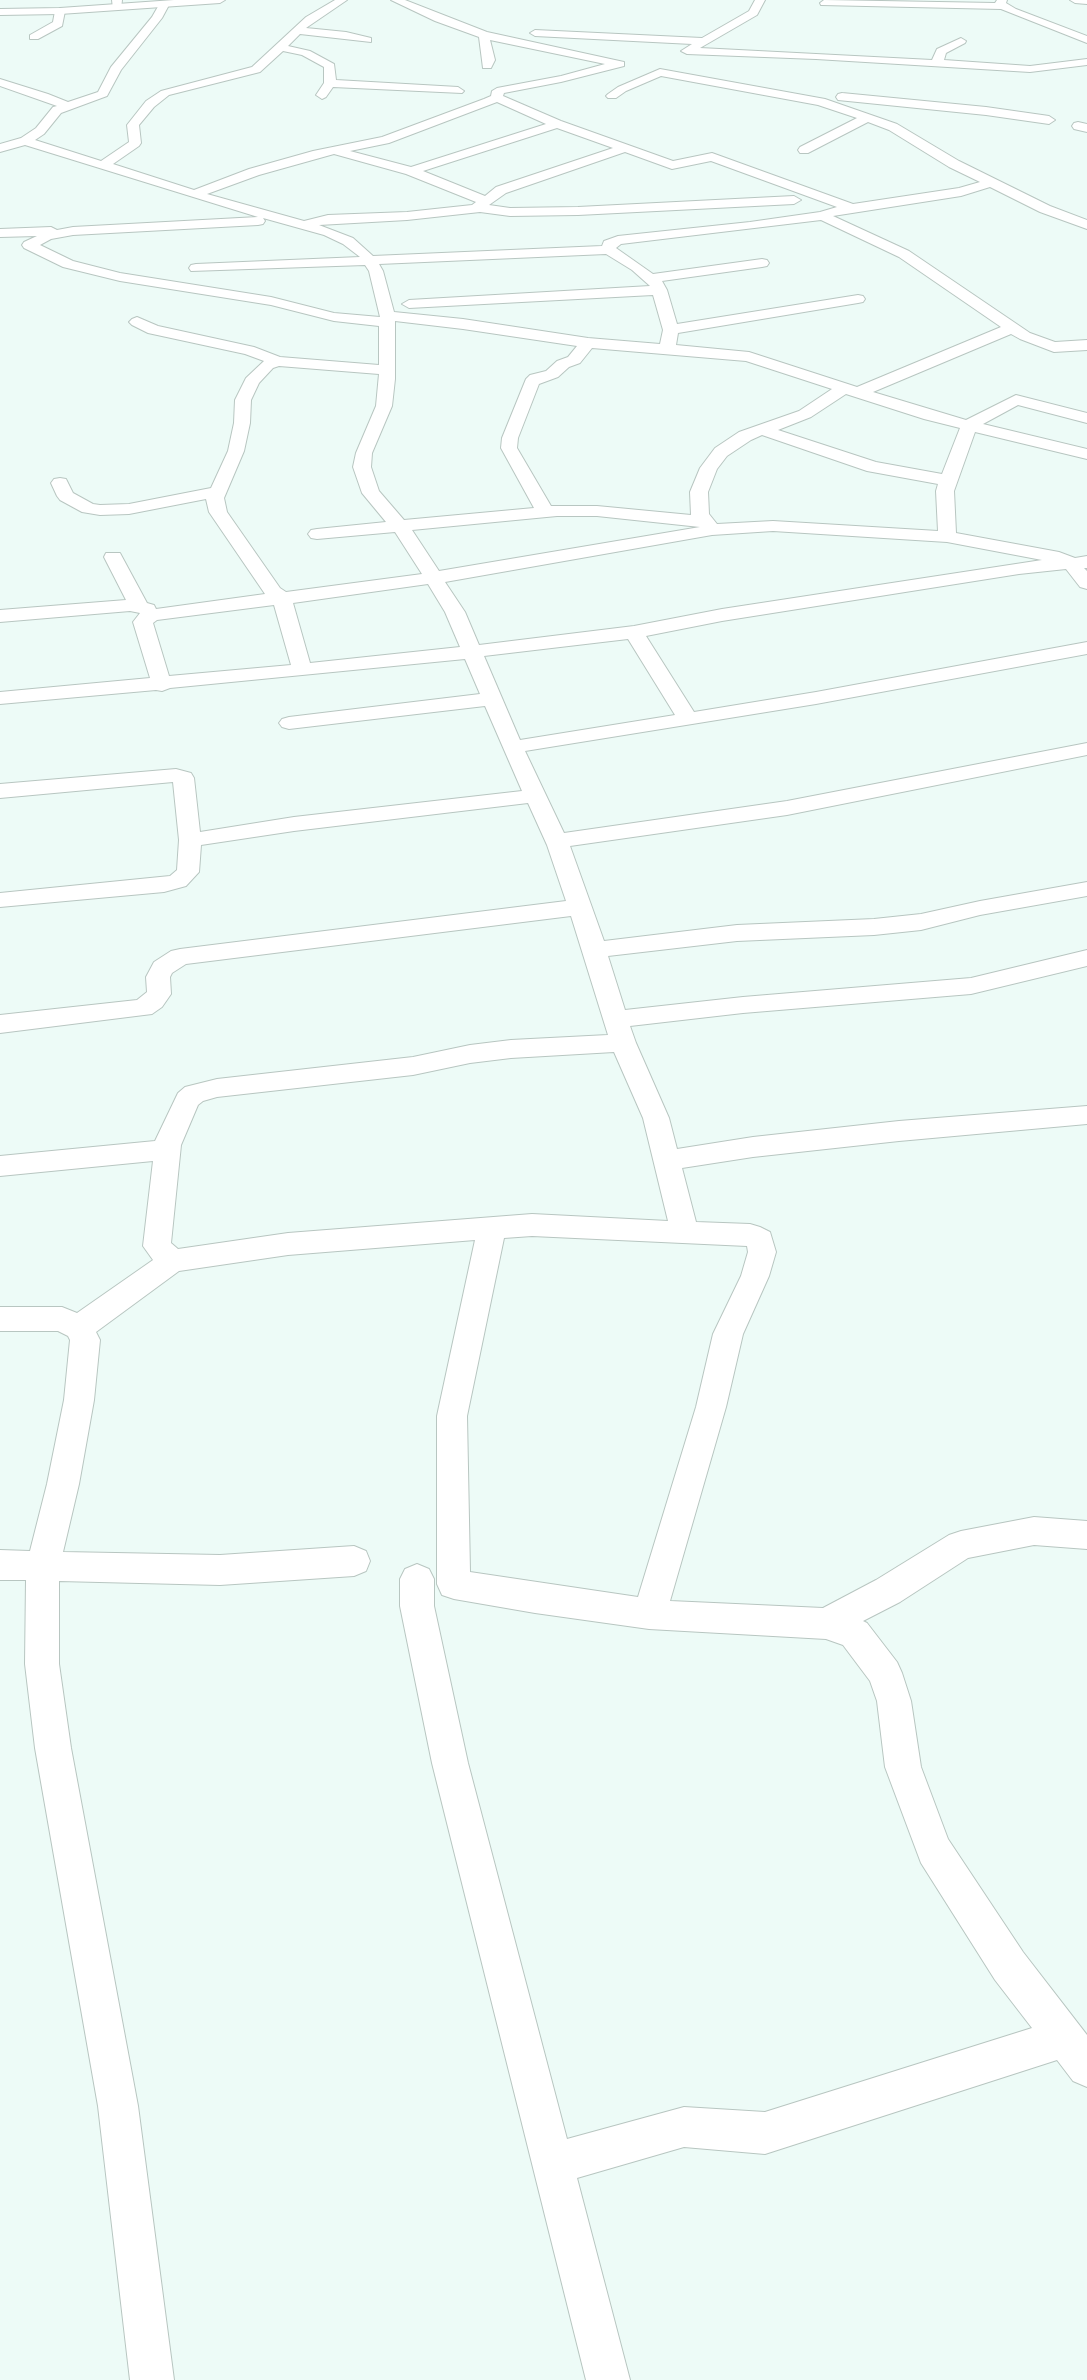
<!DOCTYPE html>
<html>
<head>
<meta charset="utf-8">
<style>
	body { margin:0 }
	canvas { display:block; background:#edfbf7 }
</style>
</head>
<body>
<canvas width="1087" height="2380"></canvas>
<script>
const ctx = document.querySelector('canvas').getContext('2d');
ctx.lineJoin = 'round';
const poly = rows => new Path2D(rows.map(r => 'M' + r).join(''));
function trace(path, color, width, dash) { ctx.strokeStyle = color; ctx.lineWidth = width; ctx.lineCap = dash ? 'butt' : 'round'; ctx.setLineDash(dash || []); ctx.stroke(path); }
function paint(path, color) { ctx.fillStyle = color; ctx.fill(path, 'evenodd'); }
const minor = poly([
	[112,0,122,0,121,9,113,9,112,0],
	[335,0,347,0,306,28,346,32,371,38,371,42,300,34,288,46,310,51,334,64,336,80,458,87,464,91,462,93,333,87,326,97,322,99,316,95,324,83,324,67,302,55,283,51,260,72,169,95,154,107,139,125,141,143,139,146,113,164,194,190,249,169,313,151,382,137,484,99,491,96,492,91,497,88,561,76,605,64,490,40,495,60,491,68,483,68,479,37,435,21,391,0,405,0,487,32,624,62,624,66,561,82,504,93,503,96,561,121,673,161,712,153,853,204,959,188,980,182,949,167,889,130,868,122,808,153,800,153,798,150,800,147,857,118,818,105,661,76,626,91,616,98,608,98,606,96,608,94,618,87,660,69,825,99,897,124,959,161,1050,206,1087,220,1087,229,1040,212,990,187,961,196,833,216,909,251,1030,333,1055,342,1087,340,1087,350,1054,352,1020,339,1011,334,873,392,966,420,1016,395,1087,413,1087,423,1018,405,983,424,1087,449,1087,459,975,432,954,491,956,533,1059,552,1075,558,1087,556,1087,568,1084,568,1087,571,1087,589,1080,587,1066,569,1019,574,722,621,646,636,694,712,816,692,1087,642,1087,654,816,704,525,751,564,833,787,801,1087,743,1087,755,787,815,570,846,604,941,737,925,874,919,921,914,980,901,1087,882,1087,896,980,915,921,930,874,935,737,941,608,956,625,1010,743,997,971,978,1087,950,1087,966,971,994,743,1013,630,1026,636,1043,669,1118,677,1149,753,1137,899,1121,1087,1106,1087,1124,899,1141,753,1157,682,1168,696,1222,750,1224,760,1227,770,1232,776,1252,769,1276,743,1334,726,1407,670,1601,823,1608,876,1580,949,1535,961,1531,1034,1517,1087,1521,1087,1549,1034,1545,968,1558,900,1602,863,1621,867,1623,897,1662,902,1673,911,1701,921,1767,948,1839,1023,1952,1087,2035,1087,2087,1073,2081,1057,2060,765,2154,684,2147,577,2178,630,2380,586,2380,432,1763,400,1606,400,1579,405,1569,417,1564,429,1569,434,1579,434,1606,468,1763,567,2139,684,2107,765,2112,1032,2028,995,1980,921,1863,885,1767,877,1701,870,1681,843,1645,826,1639,649,1629,535,1613,454,1599,442,1595,437,1584,437,1416,475,1240,288,1255,179,1271,96,1332,100,1340,94,1400,79,1484,63,1552,220,1555,354,1546,366,1551,370,1561,366,1571,354,1576,220,1585,59,1581,59,1664,71,1748,138,2106,174,2380,130,2380,98,2106,35,1748,25,1664,26,1580,0,1580,0,1550,30,1551,47,1484,64,1400,70,1340,68,1336,58,1331,0,1331,0,1307,62,1307,77,1313,153,1260,143,1246,153,1161,0,1176,0,1156,155,1141,178,1093,185,1087,217,1079,413,1057,470,1045,511,1040,608,1035,571,916,186,964,172,973,170,977,171,994,162,1007,152,1014,0,1033,0,1015,137,1000,147,992,146,977,154,962,171,951,180,949,566,901,547,845,528,803,294,831,201,845,199,872,186,886,164,892,0,907,0,893,170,876,177,870,179,840,173,782,0,798,0,784,176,769,191,773,194,778,200,832,294,817,522,791,485,706,289,729,282,727,279,723,282,719,289,717,480,694,465,659,170,688,162,691,156,690,0,704,0,692,150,678,133,622,140,613,130,611,0,622,0,610,126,600,104,557,106,553,120,553,147,603,154,605,156,609,265,594,209,512,206,499,129,514,100,515,82,512,60,500,57,496,51,483,54,479,60,478,66,479,73,493,93,504,100,505,129,504,211,488,228,451,234,423,235,400,246,378,264,361,245,354,148,333,132,325,129,322,132,319,137,317,158,326,254,347,280,357,379,365,379,326,334,321,271,305,120,281,63,267,24,248,22,245,24,242,37,236,0,237,0,229,51,227,57,230,73,227,258,217,25,145,0,152,0,144,21,138,36,128,53,107,57,106,0,86,0,79,48,94,68,102,98,92,111,67,152,17,160,3,168,3,169,5,162,18,121,70,107,96,61,113,44,134,35,140,101,161,129,142,127,125,146,101,161,91,252,67,306,17,335,0],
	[497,102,546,124,411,167,350,151,389,143,497,102],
	[557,128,613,148,496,187,485,196,423,171,557,128],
	[625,152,672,169,711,161,837,207,820,212,750,222,618,236,604,241,602,246,373,256,353,238,319,225,407,220,480,212,510,216,578,215,794,204,801,200,794,196,578,207,510,208,489,205,506,193,625,152],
	[334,154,406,174,476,202,472,205,407,212,328,215,304,221,207,194,259,175,334,154],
	[263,218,324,235,343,244,360,257,196,264,191,265,189,268,191,271,365,265,369,271,380,317,334,313,271,297,120,273,73,261,40,245,51,239,73,235,258,225,263,224,265,221,263,218],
	[821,220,899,257,1001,327,857,387,749,352,676,345,678,333,858,303,863,302,865,299,863,296,858,295,677,324,667,290,662,281,762,267,767,266,769,263,767,260,762,259,653,274,616,248,621,244,821,220],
	[606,254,632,270,650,286,409,300,402,304,409,308,653,295,663,330,660,344,588,338,463,319,394,312,383,271,379,264,606,254],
	[395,321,463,329,577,346,568,357,557,361,546,371,530,375,526,379,502,438,501,448,534,508,404,520,379,491,371,467,372,453,392,406,395,379,395,321],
	[592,348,746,361,832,389,799,411,739,432,715,448,700,468,690,492,691,515,597,506,551,506,517,448,518,438,539,384,558,377,569,367,580,363,592,348],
	[279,366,379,374,376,406,356,453,353,467,362,493,386,522,317,529,311,530,308,534,311,538,317,539,395,532,422,574,286,592,280,588,227,512,224,498,244,451,250,423,251,400,259,383,273,368,279,366],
	[846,394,924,419,960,428,942,474,876,462,778,430,811,417,846,394],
	[762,435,867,471,938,484,936,491,938,531,773,521,717,524,709,514,708,492,717,469,727,456,751,440,762,435],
	[557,516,597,516,700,527,439,571,412,530,557,516],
	[773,531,947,542,1042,560,722,609,634,626,479,645,465,612,445,582,712,535,773,531],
	[428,584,445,612,460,647,310,663,293,603,428,584],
	[274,605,291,665,169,676,153,623,157,620,274,605],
	[628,639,675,715,520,740,484,656,628,639],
	[614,1052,643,1118,668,1221,532,1214,288,1233,178,1249,171,1243,181,1145,198,1105,203,1101,217,1097,413,1075,470,1063,511,1058,614,1052],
	[532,1236,747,1246,748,1252,741,1276,713,1334,696,1407,638,1597,470,1572,467,1416,504,1238,532,1236],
	[755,0,765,0,757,15,700,48,932,60,937,49,961,38,966,41,965,43,946,53,944,60,1030,66,1087,59,1087,65,1030,72,816,59,687,54,681,51,692,44,535,36,530,33,535,30,702,38,749,11,755,0],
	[824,0,995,3,997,0,1007,0,1006,3,1016,9,1087,36,1087,43,1001,9,821,5,820,3,824,0],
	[1070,0,1087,0,1087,4,1075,3,1070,0],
	[60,8,65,11,62,26,38,39,30,39,30,35,53,22,55,11,60,8],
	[842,93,986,107,1049,116,1055,120,1049,124,986,115,838,100,836,97,838,94,842,93],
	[1078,122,1087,124,1087,132,1074,129,1072,126,1074,123,1078,122]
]);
const major = poly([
	[174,0,225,0,220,3,60,14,0,15,0,9,60,8,174,0]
]);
trace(minor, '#b8c6c1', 2);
trace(major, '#b8c6c1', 2);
paint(minor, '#fff');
paint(major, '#fff');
</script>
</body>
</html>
